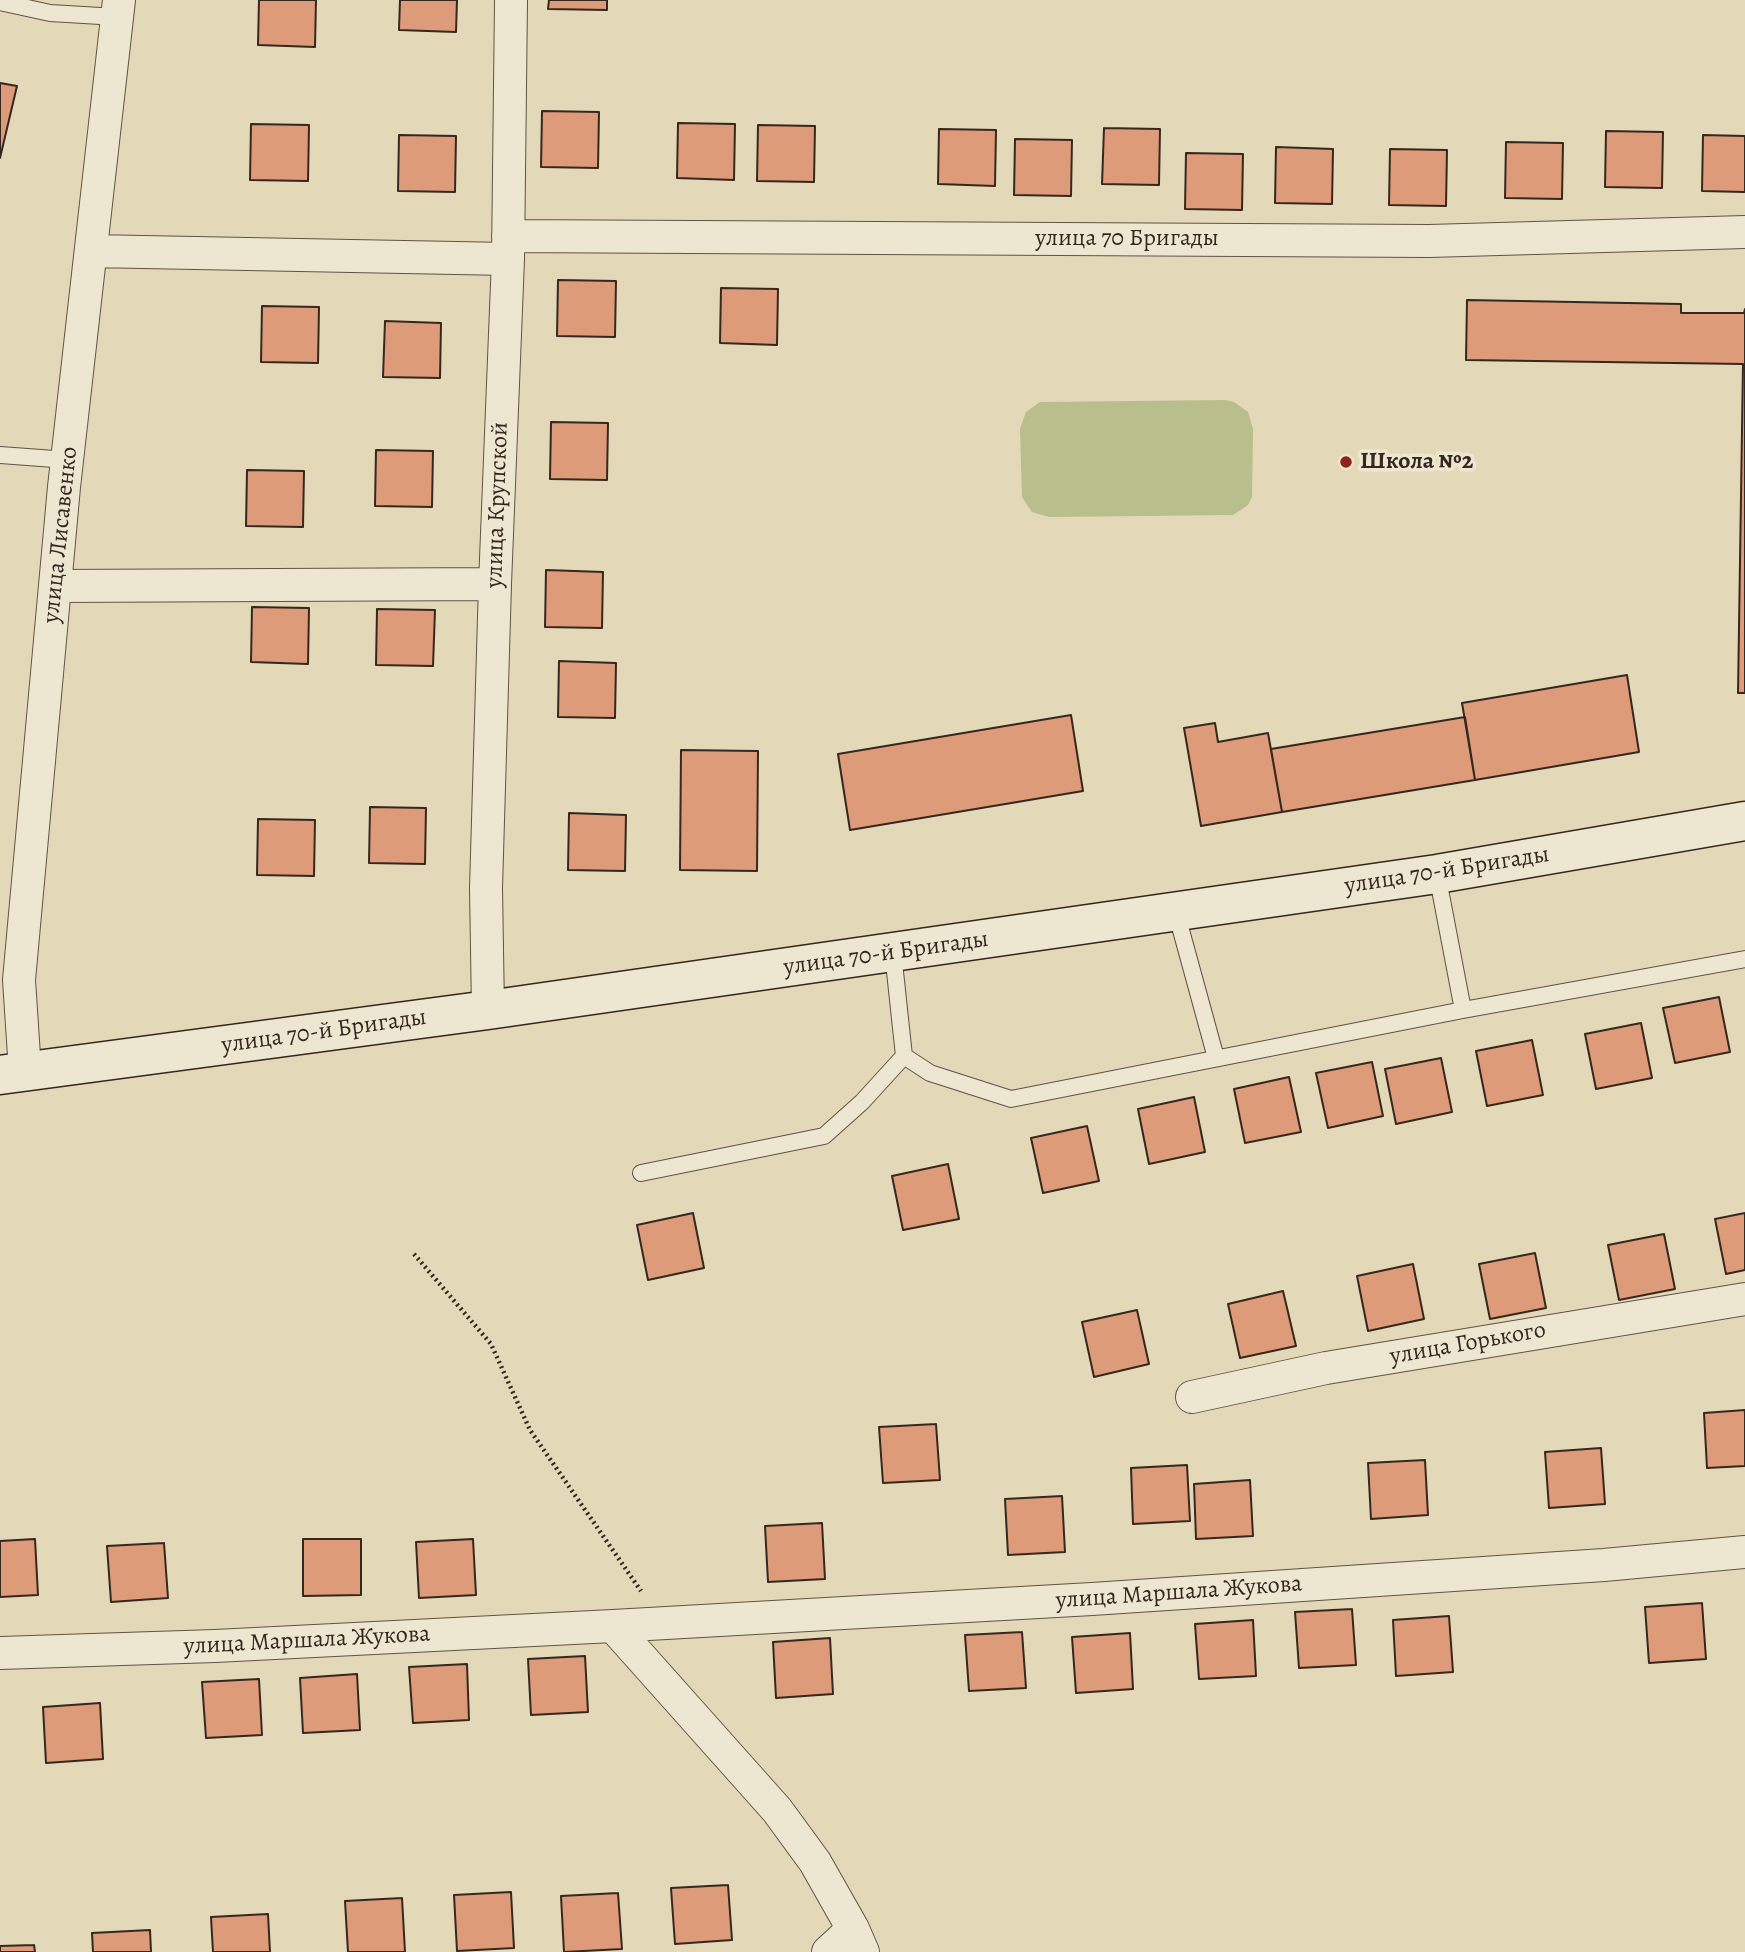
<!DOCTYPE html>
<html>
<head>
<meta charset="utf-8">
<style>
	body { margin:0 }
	canvas { display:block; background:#e3d8b8 }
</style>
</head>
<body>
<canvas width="1745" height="1952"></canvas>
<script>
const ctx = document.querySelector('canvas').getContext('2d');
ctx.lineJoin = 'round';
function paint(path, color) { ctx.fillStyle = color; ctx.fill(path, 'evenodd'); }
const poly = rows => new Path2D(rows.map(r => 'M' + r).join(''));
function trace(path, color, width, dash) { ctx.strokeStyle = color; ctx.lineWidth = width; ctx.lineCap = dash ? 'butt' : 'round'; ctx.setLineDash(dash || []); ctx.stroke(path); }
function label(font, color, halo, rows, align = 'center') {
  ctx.font = font + ' Alegreya,serif'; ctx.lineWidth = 7; ctx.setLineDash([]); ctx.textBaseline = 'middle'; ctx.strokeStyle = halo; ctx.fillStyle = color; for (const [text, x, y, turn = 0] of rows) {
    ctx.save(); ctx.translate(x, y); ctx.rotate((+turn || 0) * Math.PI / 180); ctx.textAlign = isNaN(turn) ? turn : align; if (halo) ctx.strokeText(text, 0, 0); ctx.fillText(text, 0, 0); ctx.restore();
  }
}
const green = poly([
	[1225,400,1234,402,1248,412,1253,429,1252,497,1248,505,1233,515,1049,517,1032,512,1022,497,1020,429,1026,412,1040,402]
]);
const building = poly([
	[259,0,316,0,315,47,258,45,259,0],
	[400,0,457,0,456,32,399,30,400,0],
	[549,0,607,0,607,10,548,9,549,0],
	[0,83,17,86,0,158,0,83],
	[542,111,599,112,598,168,541,167,542,111],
	[678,123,735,124,734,180,677,178,678,123],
	[251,124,309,125,308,181,250,180,251,124],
	[758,125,815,126,814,182,757,181,758,125],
	[1104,128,1160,129,1159,185,1102,184,1104,128],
	[939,129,996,130,995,186,938,184,939,129],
	[1606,131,1663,132,1662,188,1605,187,1606,131],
	[399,135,456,136,455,192,398,191,399,135],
	[1703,135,1745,136,1745,192,1702,191,1703,135],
	[1015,139,1072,140,1071,196,1014,195,1015,139],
	[1506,142,1563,143,1562,199,1505,198,1506,142],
	[1276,147,1333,149,1332,204,1275,203,1276,147],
	[1390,149,1447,150,1446,206,1389,205,1390,149],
	[1186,153,1243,154,1242,210,1185,209,1186,153],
	[558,280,616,281,615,337,557,336,558,280],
	[721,288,778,289,777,345,720,343,721,288],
	[1467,300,1681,304,1681,313,1744,313,1745,309,1745,693,1738,693,1743,364,1466,360,1467,300],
	[262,306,319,307,318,363,261,362,262,306],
	[385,321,441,323,440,378,383,377,385,321],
	[551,422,608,423,607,480,550,479,551,422],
	[376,450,433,451,432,507,375,506,376,450],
	[247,470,304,471,303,527,246,526,247,470],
	[546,570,603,572,602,628,545,627,546,570],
	[252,607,309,608,308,664,251,662,252,607],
	[377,609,435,610,433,666,376,665,377,609],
	[559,661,616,663,615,718,558,717,559,661],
	[1627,675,1639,752,1475,780,1462,703,1627,675],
	[1071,715,1083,791,850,830,838,754,1071,715],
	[1465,717,1475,780,1282,812,1271,749,1465,717],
	[1215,723,1218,742,1268,733,1282,812,1201,826,1184,728,1215,723],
	[681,750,758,751,757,871,680,870,681,750],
	[370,807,426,808,425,864,369,863,370,807],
	[569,813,626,815,625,871,568,870,569,813],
	[258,819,315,820,314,876,257,875,258,819],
	[1719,997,1730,1052,1675,1063,1663,1008,1719,997],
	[1641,1023,1652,1078,1596,1089,1585,1034,1641,1023],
	[1532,1040,1543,1095,1487,1106,1476,1051,1532,1040],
	[1441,1058,1452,1112,1396,1124,1385,1069,1441,1058],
	[1372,1062,1383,1116,1328,1128,1316,1073,1372,1062],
	[1289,1077,1301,1132,1245,1143,1234,1089,1289,1077],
	[1194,1097,1205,1152,1149,1164,1138,1109,1194,1097],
	[1087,1126,1099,1181,1043,1193,1031,1138,1087,1126],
	[948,1164,959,1219,903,1230,892,1176,948,1164],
	[693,1213,704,1268,648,1280,637,1225,693,1213],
	[1745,1213,1745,1270,1726,1274,1715,1219,1745,1213],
	[1664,1234,1675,1289,1619,1300,1608,1245,1664,1234],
	[1535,1253,1546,1308,1490,1319,1479,1264,1535,1253],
	[1413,1264,1424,1319,1368,1331,1357,1276,1413,1264],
	[1283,1291,1296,1346,1240,1358,1228,1304,1283,1291],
	[1137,1310,1149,1364,1094,1377,1082,1322,1137,1310],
	[1745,1410,1745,1466,1707,1468,1704,1413,1745,1410],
	[936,1424,940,1480,883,1483,879,1427,936,1424],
	[1601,1448,1605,1504,1549,1508,1545,1452,1601,1448],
	[1425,1460,1428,1515,1371,1519,1368,1463,1425,1460],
	[1187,1465,1190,1521,1133,1524,1131,1468,1187,1465],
	[1250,1480,1253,1536,1196,1539,1194,1484,1250,1480],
	[1062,1496,1065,1552,1008,1555,1005,1499,1062,1496],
	[822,1523,825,1579,768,1582,765,1526,822,1523],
	[35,1539,38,1595,0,1597,0,1541,35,1539],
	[303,1539,361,1539,361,1595,303,1596,303,1539],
	[473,1539,476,1595,419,1598,416,1542,473,1539],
	[164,1543,168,1598,111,1602,107,1546,164,1543],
	[1702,1603,1706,1659,1649,1663,1645,1607,1702,1603],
	[1352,1609,1356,1665,1299,1668,1295,1612,1352,1609],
	[1449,1616,1453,1672,1396,1676,1393,1620,1449,1616],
	[1253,1620,1256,1676,1199,1679,1195,1624,1253,1620],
	[1022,1632,1026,1688,969,1691,965,1635,1022,1632],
	[1130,1633,1133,1689,1076,1693,1072,1637,1130,1633],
	[830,1638,833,1694,776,1698,773,1642,830,1638],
	[585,1656,588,1712,531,1715,528,1659,585,1656],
	[467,1664,469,1720,413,1723,409,1667,467,1664],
	[357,1674,360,1730,303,1733,300,1678,357,1674],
	[259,1679,262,1735,206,1738,202,1682,259,1679],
	[100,1703,103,1759,46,1763,43,1707,100,1703],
	[728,1885,732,1940,675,1944,671,1888,728,1885],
	[511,1892,514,1948,457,1951,454,1895,511,1892],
	[618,1893,622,1949,564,1952,561,1896,618,1893],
	[402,1898,405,1952,348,1952,345,1901,402,1898],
	[268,1914,270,1952,213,1952,211,1917,268,1914],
	[150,1930,151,1952,93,1952,92,1933,150,1930],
	[34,1945,35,1952,0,1952,0,1946,34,1945]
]);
const path = poly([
	[414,1254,491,1344,530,1430,641,1591]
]);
const service = poly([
	[0,2,50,13,117,17],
	[0,455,68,460],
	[1437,874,1463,1010],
	[1176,912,1216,1058],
	[893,953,904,1056],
	[641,1173,824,1136,862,1102,904,1056,930,1073,1011,1099,1463,1010,1745,959]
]);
const minor = poly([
	[508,236,1429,241,1745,232],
	[91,251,508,259],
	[55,586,495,584],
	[488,1010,486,888,495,584,508,259,511,0],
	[25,1071,19,980,64,487,119,0],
	[1192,1397,1326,1368,1745,1299],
	[613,1626,777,1810,815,1862,853,1929,863,1952],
	[0,1653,215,1646,613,1626,1092,1599,1604,1565,1745,1552],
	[828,1952,853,1929]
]);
const secondary = poly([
	[0,1075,488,1010,1437,874,1745,821]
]);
const markers = [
	[1346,462,7,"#8f2418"]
];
const streetNames = [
	["улица 70 Бригады",1127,239],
	["улица Крупской",498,505,-88],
	["улица Лисавенко",61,535,-84],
	["улица 70-й Бригады",1447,871,-9],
	["улица 70-й Бригады",886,954,-8],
	["улица 70-й Бригады",324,1032,-8],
	["улица Горького",1468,1344,-10],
	["улица Маршала Жукова",1179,1593,-4],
	["улица Маршала Жукова",307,1641,-3]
];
const poiNames = [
	["Школа №2",1360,462]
];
paint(green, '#b8be8c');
paint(building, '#dd9b79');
trace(building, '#36271f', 2);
trace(service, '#615345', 18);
trace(minor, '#615345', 34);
trace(secondary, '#36271f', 41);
trace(path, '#36271f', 4.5, [2, 3.5]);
trace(service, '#ede6d1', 16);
trace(minor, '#ede6d1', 32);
trace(secondary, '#ede6d1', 38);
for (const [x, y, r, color] of markers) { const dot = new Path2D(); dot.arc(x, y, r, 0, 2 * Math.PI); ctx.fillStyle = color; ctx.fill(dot); trace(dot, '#ede6d1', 2.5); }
label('24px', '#36271f', '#ede6d1', streetNames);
label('bold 24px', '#36271f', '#ede6d1', poiNames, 'left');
</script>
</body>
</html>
